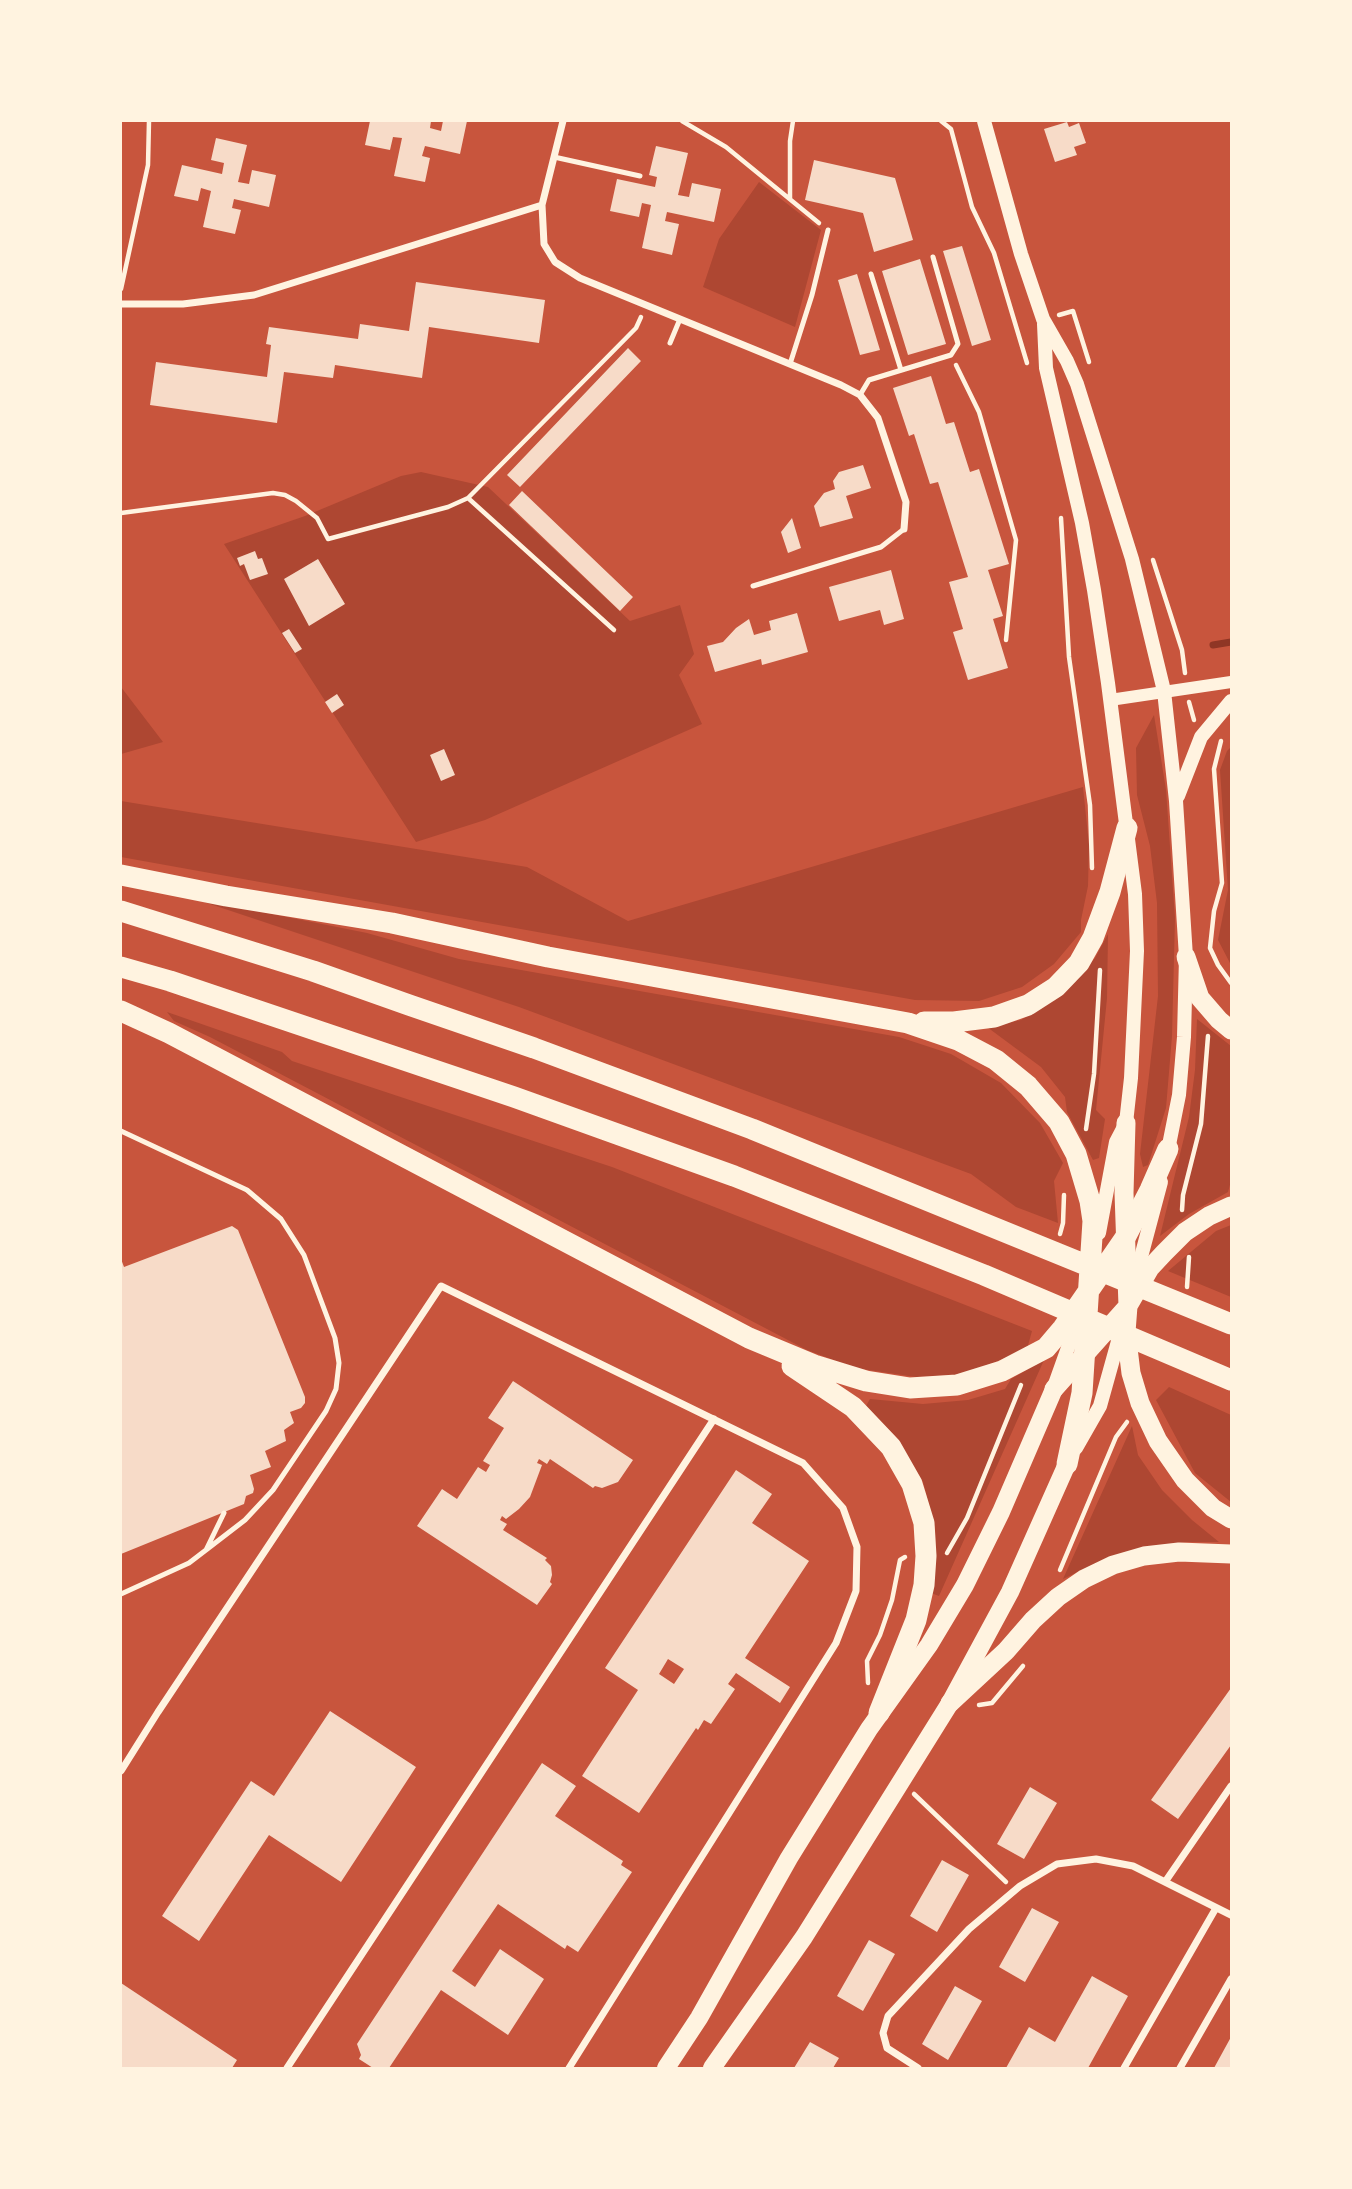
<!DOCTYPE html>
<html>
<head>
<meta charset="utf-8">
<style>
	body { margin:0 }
	#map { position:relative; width:1352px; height:2189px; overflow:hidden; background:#c8553d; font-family:Commissioner,sans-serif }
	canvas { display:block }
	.frame { position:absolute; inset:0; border:122px solid #fff3e0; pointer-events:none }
</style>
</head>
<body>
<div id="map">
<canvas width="1352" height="2189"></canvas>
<div class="frame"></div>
</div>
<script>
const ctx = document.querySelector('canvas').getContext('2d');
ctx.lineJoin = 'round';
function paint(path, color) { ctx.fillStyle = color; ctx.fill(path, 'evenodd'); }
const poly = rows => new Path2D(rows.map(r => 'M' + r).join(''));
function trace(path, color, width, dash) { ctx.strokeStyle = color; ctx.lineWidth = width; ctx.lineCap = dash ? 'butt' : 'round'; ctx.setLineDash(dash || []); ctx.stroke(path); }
const green = poly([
	[759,182,821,230,795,327,703,287,719,239],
	[421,472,488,487,630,621,680,605,694,654,679,675,702,724,485,820,416,842,224,544,305,516,401,476],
	[121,687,163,742,121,754],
	[1154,715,1166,790,1175,918,1172,1036,1166,1108,1148,1165,1143,1167,1140,1154,1158,996,1157,903,1150,846,1137,795,1136,748],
	[1231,747,1231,965,1218,940,1228,890,1220,770,1227,751],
	[1083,787,1089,845,1088,886,1081,920,1081,932,1054,964,1022,987,979,1001,915,1000,121,857,121,801,527,867,628,921],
	[192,898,367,933,459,959,899,1037,951,1054,1001,1083,1040,1123,1063,1163,1054,1181,1058,1223,1016,1207,971,1174,519,1007],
	[1108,934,1107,998,1096,1110,1105,1119,1099,1158,1093,1160,1067,1112,1065,1097,1041,1067,987,1027,1021,1020,1064,993,1095,958],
	[167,1012,282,1052,292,1061,612,1167,1032,1331,1027,1349,983,1367,955,1375,916,1377,855,1368,807,1350,210,1037,174,1021],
	[1197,1019,1231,1046,1231,1181,1228,1192,1189,1214,1160,1236,1189,1117,1195,1070],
	[1231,1225,1231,1297,1168,1271,1216,1231],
	[1044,1360,939,1596,931,1593,936,1563,935,1528,923,1482,897,1438,866,1406,870,1399,923,1404,968,1400,1005,1389,1011,1379],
	[1169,1387,1231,1415,1231,1502,1195,1473,1156,1400],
	[1132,1426,1138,1455,1162,1490,1192,1520,1219,1542,1187,1542,1146,1547,1103,1560,1063,1579]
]);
const stream = poly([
	[1213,645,1231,642]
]);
const building = poly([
	[370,121,431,121,430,128,441,131,443,121,467,121,460,154,425,146,422,156,430,158,425,182,394,176,402,138,393,137,390,150,365,145],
	[1067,122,1069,127,1079,123,1086,143,1074,147,1077,155,1055,162,1044,129],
	[216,138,247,145,238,182,249,184,252,170,276,175,269,207,234,199,232,208,241,210,235,234,203,227,211,191,201,188,198,201,174,196,182,165,222,174,224,163,211,160],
	[656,146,688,153,678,195,689,197,692,183,721,189,714,222,667,212,665,221,679,224,672,255,642,248,651,205,642,203,639,217,610,211,617,179,655,187,657,177,649,175],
	[814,160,895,178,913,240,874,252,863,213,805,200],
	[962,246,991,340,972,346,943,251],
	[920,259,946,344,908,355,882,271],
	[857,274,880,350,860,355,838,280],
	[416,282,545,300,539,343,429,327,422,378,335,365,333,378,284,372,277,423,150,405,156,362,267,377,271,345,266,344,269,327,358,339,360,324,409,331],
	[628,348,641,361,520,487,507,475],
	[931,376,946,424,954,422,970,472,979,469,1009,564,988,570,1003,616,993,619,1008,668,968,680,953,632,963,629,949,582,968,577,938,482,930,484,914,434,909,436,893,388],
	[863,465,871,488,846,496,853,518,820,527,814,506,824,493,835,489,833,481,839,472],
	[522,491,633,597,620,611,509,505],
	[792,518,801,548,788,553,781,532],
	[255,551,258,559,262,558,268,574,250,580,244,564,240,566,237,558],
	[318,559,345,604,309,626,284,579],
	[891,570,904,619,884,625,880,610,839,621,829,587],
	[797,613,808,652,762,665,761,659,715,672,707,646,723,642,736,628,749,619,754,635,771,630,769,621],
	[289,629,302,649,295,653,282,633],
	[337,694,344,705,332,713,325,702],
	[444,749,455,775,441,781,430,755],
	[232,1226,238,1230,305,1397,305,1403,301,1408,290,1412,294,1423,284,1430,286,1441,265,1451,271,1467,250,1475,254,1489,253,1493,246,1496,244,1504,121,1554,121,1259,124,1267],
	[513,1381,633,1460,618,1482,602,1488,595,1486,593,1488,550,1459,547,1464,539,1459,537,1463,542,1465,530,1497,519,1509,506,1519,502,1516,500,1520,507,1524,503,1530,547,1558,545,1560,551,1566,552,1575,550,1582,552,1584,537,1605,417,1526,442,1489,457,1499,478,1467,486,1472,490,1465,483,1461,504,1428,488,1418],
	[736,1470,772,1494,752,1523,809,1561,745,1658,790,1687,780,1703,736,1673,728,1684,735,1689,711,1724,704,1720,698,1730,696,1728,639,1813,582,1776,638,1690,605,1668],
	[668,1659,684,1669,674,1684,659,1674],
	[1231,1688,1231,1745,1178,1819,1151,1800],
	[330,1711,416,1767,341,1882,269,1835,199,1941,162,1916,251,1781,274,1796],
	[542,1763,576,1786,555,1816,623,1861,621,1865,632,1872,578,1952,567,1945,565,1949,498,1904,452,1971,475,1987,500,1949,544,1979,508,2035,441,1990,389,2068,373,2068,359,2059,361,2055,357,2044],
	[1030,1787,1057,1803,1024,1859,997,1844],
	[942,1860,969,1875,937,1932,910,1916],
	[1032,1908,1059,1922,1025,1982,999,1967],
	[869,1940,895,1954,863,2011,837,1996],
	[1092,1976,1128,1996,1088,2068,1006,2068,1029,2027,1055,2042],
	[121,1983,237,2060,232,2068,121,2068],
	[955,1986,982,2001,948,2060,922,2044],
	[1231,2037,1231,2068,1214,2068],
	[810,2042,839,2058,833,2068,794,2068]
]);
const path = poly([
	[682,121,726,147,819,223],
	[941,121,951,129,972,207,994,253,1027,363],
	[790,199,790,141,793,121],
	[121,289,148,165,149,121],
	[1059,315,1073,311,1089,362],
	[956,365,979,412,1016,540,1006,640],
	[468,498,614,630],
	[121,513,273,493,285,495,296,501,317,518,328,539,448,507,468,498,636,328,641,317],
	[1061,518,1069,657,1090,805,1092,868],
	[1153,560,1182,650,1185,673],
	[1189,702,1194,720],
	[1221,741,1214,769,1222,883,1214,911,1210,948,1218,965,1231,983],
	[1086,1129,1094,1074,1100,970],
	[1182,1210,1183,1195,1201,1124,1208,1036],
	[1060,1234,1063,1223,1064,1195],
	[1187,1287,1189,1257],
	[947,1553,967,1518,1021,1385],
	[1060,1570,1116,1437,1127,1422],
	[868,1683,867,1661,880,1635,892,1600,900,1560,905,1557],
	[979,1705,992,1703,1023,1666],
	[914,1794,1006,1882]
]);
const service = poly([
	[554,157,640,176],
	[871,274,901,370],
	[670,343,680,319],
	[790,364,812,295,828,230],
	[860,395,869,380,951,355,958,344,933,257],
	[753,586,881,547,904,529],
	[121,1131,247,1190,281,1219,304,1255,335,1338,339,1363,336,1389,326,1411,273,1490,245,1520,206,1550],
	[121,1594,189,1563,206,1550,224,1513]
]);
const minor = poly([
	[542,205,544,244,555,262,580,278,841,385,860,395,878,418,906,502,904,529],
	[121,304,183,304,254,295,542,205,563,121],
	[121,1771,158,1712,441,1286,803,1463,843,1508,857,1547,856,1591,836,1643,569,2068],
	[1165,1882,1231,1786],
	[287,2068,714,1419],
	[918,2068,887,2048,883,2033,888,2016,969,1929,1020,1886,1057,1864,1096,1859,1133,1866,1231,1915],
	[1124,2068,1216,1908],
	[1180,2068,1231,1979]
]);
const tertiary = poly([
	[1110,700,1231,682]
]);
const secondary = poly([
	[984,121,1021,254,1043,319,1067,361,1077,384,1132,559,1164,691,1176,801,1186,957,1184,1037,1179,1095,1167,1155],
	[1044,324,1046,368,1082,523,1094,590,1108,683,1135,894,1137,951,1131,1078,1126,1123,1116,1142,1099,1233],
	[1178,796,1201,737,1231,701],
	[1133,1287,1161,1182],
	[1055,1384,1080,1314],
	[1076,1448,1100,1406,1122,1327]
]);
const primary = poly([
	[666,2068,699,2018,789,1858,869,1729,929,1645,965,1585,1001,1512,1054,1389],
	[712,2068,804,1937,950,1703,1010,1592,1067,1464]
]);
const trunk = poly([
	[1186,957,1200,998,1219,1020,1231,1030],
	[1126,1123,1124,1193,1128,1306,1126,1332,1131,1373,1140,1403,1158,1441,1185,1480,1213,1508,1231,1519],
	[1054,1389,1128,1306,1150,1268,1164,1253,1185,1232,1209,1216,1231,1206],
	[950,1703,1006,1651,1033,1620,1058,1597,1084,1579,1113,1565,1144,1556,1179,1552,1231,1554]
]);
const motorway = poly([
	[121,875,226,896,392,923,548,957,908,1023,958,1040,996,1060,1028,1086,1059,1122,1076,1154,1090,1201,1093,1221,1082,1393,1067,1464],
	[121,911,313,971,409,1005,534,1048,752,1129,1231,1324],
	[121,967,170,981,514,1097,734,1176,984,1275,1231,1380],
	[121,1011,169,1033,749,1338,814,1365,866,1381,910,1388,957,1385,1002,1371,1046,1348,1063,1328,1125,1238,1150,1190,1168,1149],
	[924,1022,954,1022,994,1017,1028,1005,1056,987,1079,963,1093,938,1110,892,1127,828],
	[792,1366,853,1407,891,1447,912,1484,924,1523,926,1556,924,1585,916,1620,879,1713]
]);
paint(green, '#ae4732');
trace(stream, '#8f3625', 7);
paint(building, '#f7dbc8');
trace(path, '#fff3e0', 4.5);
trace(service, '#fff3e0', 5);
trace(minor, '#fff3e0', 7);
trace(tertiary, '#fff3e0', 12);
trace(secondary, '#fff3e0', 14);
trace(primary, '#fff3e0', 18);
trace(trunk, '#fff3e0', 19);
trace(motorway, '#fff3e0', 21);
</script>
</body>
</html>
